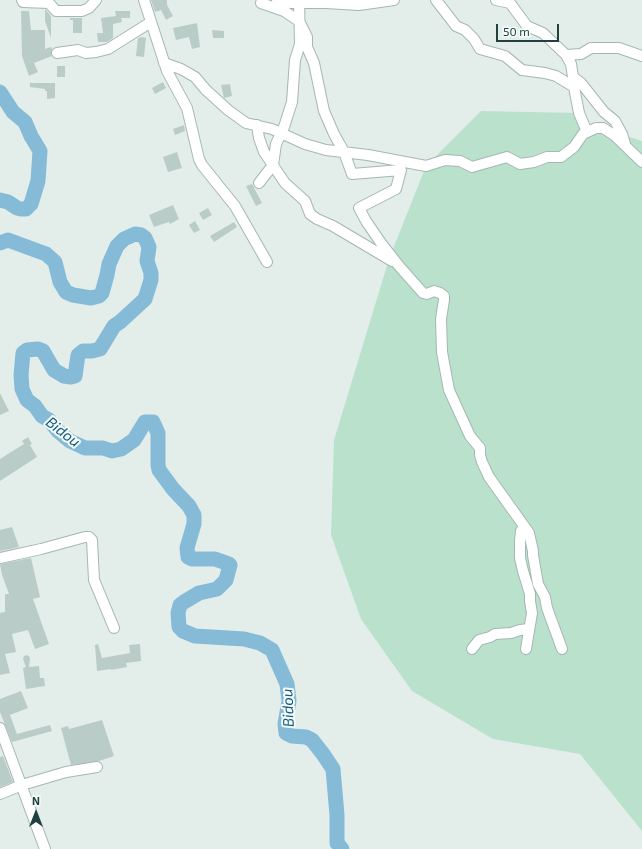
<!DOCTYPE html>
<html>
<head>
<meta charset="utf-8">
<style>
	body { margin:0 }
	#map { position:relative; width:642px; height:849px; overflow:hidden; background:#e3eeeb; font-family:"Exo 2",sans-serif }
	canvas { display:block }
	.north { position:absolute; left:16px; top:793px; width:40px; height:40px; -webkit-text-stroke:3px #f4faf8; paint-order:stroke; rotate:0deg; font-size:11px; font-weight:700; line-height:16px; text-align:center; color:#20413f }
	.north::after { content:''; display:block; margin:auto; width:14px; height:18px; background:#20413f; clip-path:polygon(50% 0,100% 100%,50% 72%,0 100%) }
	.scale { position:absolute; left:496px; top:24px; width:63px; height:18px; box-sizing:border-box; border:2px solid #20413f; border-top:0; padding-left:5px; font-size:12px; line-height:14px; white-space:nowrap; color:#20413f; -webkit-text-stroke:3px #f4faf8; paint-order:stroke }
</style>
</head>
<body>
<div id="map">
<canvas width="642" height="849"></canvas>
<div class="north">N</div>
<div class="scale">50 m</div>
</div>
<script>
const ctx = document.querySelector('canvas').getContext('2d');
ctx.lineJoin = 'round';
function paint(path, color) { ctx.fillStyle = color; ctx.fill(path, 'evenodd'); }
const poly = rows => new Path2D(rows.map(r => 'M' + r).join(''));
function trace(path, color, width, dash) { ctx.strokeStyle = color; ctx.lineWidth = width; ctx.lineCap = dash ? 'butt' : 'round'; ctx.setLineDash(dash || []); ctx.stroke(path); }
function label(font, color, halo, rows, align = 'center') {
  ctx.font = font + ' "Exo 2",sans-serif'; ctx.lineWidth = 4; ctx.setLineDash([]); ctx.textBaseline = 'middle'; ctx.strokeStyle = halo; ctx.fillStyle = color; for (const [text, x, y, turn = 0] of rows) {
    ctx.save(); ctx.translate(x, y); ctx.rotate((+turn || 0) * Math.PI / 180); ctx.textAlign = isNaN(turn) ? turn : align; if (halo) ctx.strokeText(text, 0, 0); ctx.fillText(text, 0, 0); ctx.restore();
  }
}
const green = poly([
	[481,111,579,113,583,122,642,141,642,831,580,754,493,739,412,691,361,619,331,535,334,440,389,259,426,166]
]);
const river = poly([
	[0,92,13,112,25,122,31,136,40,151,38,181,31,204,26,209,21,209,17,208,8,202,0,200],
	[0,243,8,240,46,254,55,262,60,282,66,292,73,295,91,298,99,296,102,293,107,275,109,264,117,246,124,239,135,234,141,235,145,238,149,247,147,261,151,273,151,280,145,299,120,322,114,326,100,349,92,351,83,351,78,355,75,376,71,377,64,376,54,370,43,351,38,349,27,350,23,353,21,375,22,389,27,400,35,406,42,416,49,420,58,431,70,441,85,448,103,448,112,451,121,449,134,440,145,422,153,422,158,433,158,465,159,470,173,489,189,506,194,515,194,524,187,548,188,557,192,559,215,559,229,564,230,565,226,580,217,589,199,593,184,602,180,605,178,613,179,627,183,631,195,636,244,639,260,643,272,650,287,684,289,701,285,724,286,733,292,736,306,737,312,740,323,754,333,769,337,815,337,843,342,849]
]);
const building = poly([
	[151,0,167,0,167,5,173,16,166,20,161,10,155,12],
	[45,9,51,16,51,38,45,21],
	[21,11,29,11,31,30,45,30,45,49,51,47,52,49,51,54,52,56,34,63,38,72,29,76,22,56],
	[115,11,130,11,130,18,121,18,122,22,113,24,113,38,107,42,98,42,97,33,103,33,101,18,116,16],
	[70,18,82,18,82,33,73,33,73,20,70,20],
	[197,23,200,47,192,49,189,37,176,40,173,28],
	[212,30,224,31,224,38,213,38],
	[142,37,146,38,144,57,136,56,138,38],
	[57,66,65,66,65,77,57,77],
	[163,82,166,88,155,94,152,88],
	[30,83,55,83,55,98,47,99,47,91,45,91,45,89,30,87],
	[230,84,232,96,224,98,221,85],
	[184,125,185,131,175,135,173,129],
	[177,152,182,168,168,172,163,157],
	[252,184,262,203,256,206,246,186],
	[173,205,179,219,170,224,169,222,154,227,149,215],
	[208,208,212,215,203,220,199,213],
	[195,221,200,230,194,233,189,225],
	[234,222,237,227,214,242,210,236],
	[0,393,9,411,0,415],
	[28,437,32,444,30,445,37,457,0,481,0,459,24,444,22,441],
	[12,527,19,547,0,551,0,530],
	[31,558,40,597,33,599,49,644,35,649,28,630,12,634,16,652,5,654,10,673,0,675,0,613,5,612,5,594,9,594,2,575,0,564],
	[98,644,102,658,130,653,129,645,140,644,141,661,126,663,127,667,111,670,111,669,97,671,95,645],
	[26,655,29,656,30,659,29,667,39,666,40,678,44,678,45,686,26,689,23,668,26,667,23,659,24,656],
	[21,691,28,708,10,715,17,734,50,725,52,731,12,742,0,712,0,699],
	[102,720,114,756,99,761,71,765,61,728,68,726,69,729],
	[3,756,13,782,0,787,0,757]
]);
const street = poly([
	[22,0,23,2,49,3,56,11,82,11,89,8,96,0],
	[144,0,167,71,187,108,199,159,202,165,235,206,267,262],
	[262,0,261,3,284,11,299,21,307,37,307,47,314,63,324,111,334,134,344,152,352,174,401,170,396,189,359,208,366,221,381,243,399,266,423,293,427,294,434,291,440,293,444,296,444,300,441,319,442,352,449,390,470,436,480,448,480,455,482,462,489,477,529,533,533,551,533,555,538,584,545,597,547,608,562,649],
	[277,0,291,3,326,3,359,5,394,0],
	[436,0,456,26,465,30,474,39,480,49,505,56,522,70,545,73,556,76,574,87,579,113,587,132],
	[496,0,510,3,527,26,543,33,566,55,571,64,573,77,581,83,604,112,615,121,622,134,625,144],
	[57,53,78,50,86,53,96,52,108,49,151,22],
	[566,55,581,54,591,48,619,48,642,56],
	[164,63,181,69,195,77,206,90,228,110,246,123,272,129,305,144,326,150,368,155,426,166,445,160,460,161,472,167,507,157,520,164,534,162,547,157,561,157,574,147,583,134,596,128,603,128,614,135,642,162],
	[257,125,259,138,264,152,285,183,305,201,310,214,317,219,333,226,392,261],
	[259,183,273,165,276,144,284,127,292,102,295,60,300,44,299,0],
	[523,528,521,531,520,541,520,558,523,571,530,594,530,601,532,613,526,649],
	[0,558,41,549,85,537,89,537,92,540,94,580,114,628],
	[472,649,479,640,490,637,495,634,511,633,520,630,529,629],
	[0,728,45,849],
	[0,794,22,785,66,772,97,767]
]);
const waterNames = [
	["Bidou",63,432,38],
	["Bidou",288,708,-92]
];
paint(green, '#bae1cc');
trace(river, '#86bbd8', 15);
paint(building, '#baccc8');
trace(street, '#a5b7b4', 12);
trace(street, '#fff', 10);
label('italic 15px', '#145b83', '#f4faf8', waterNames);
</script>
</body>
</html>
